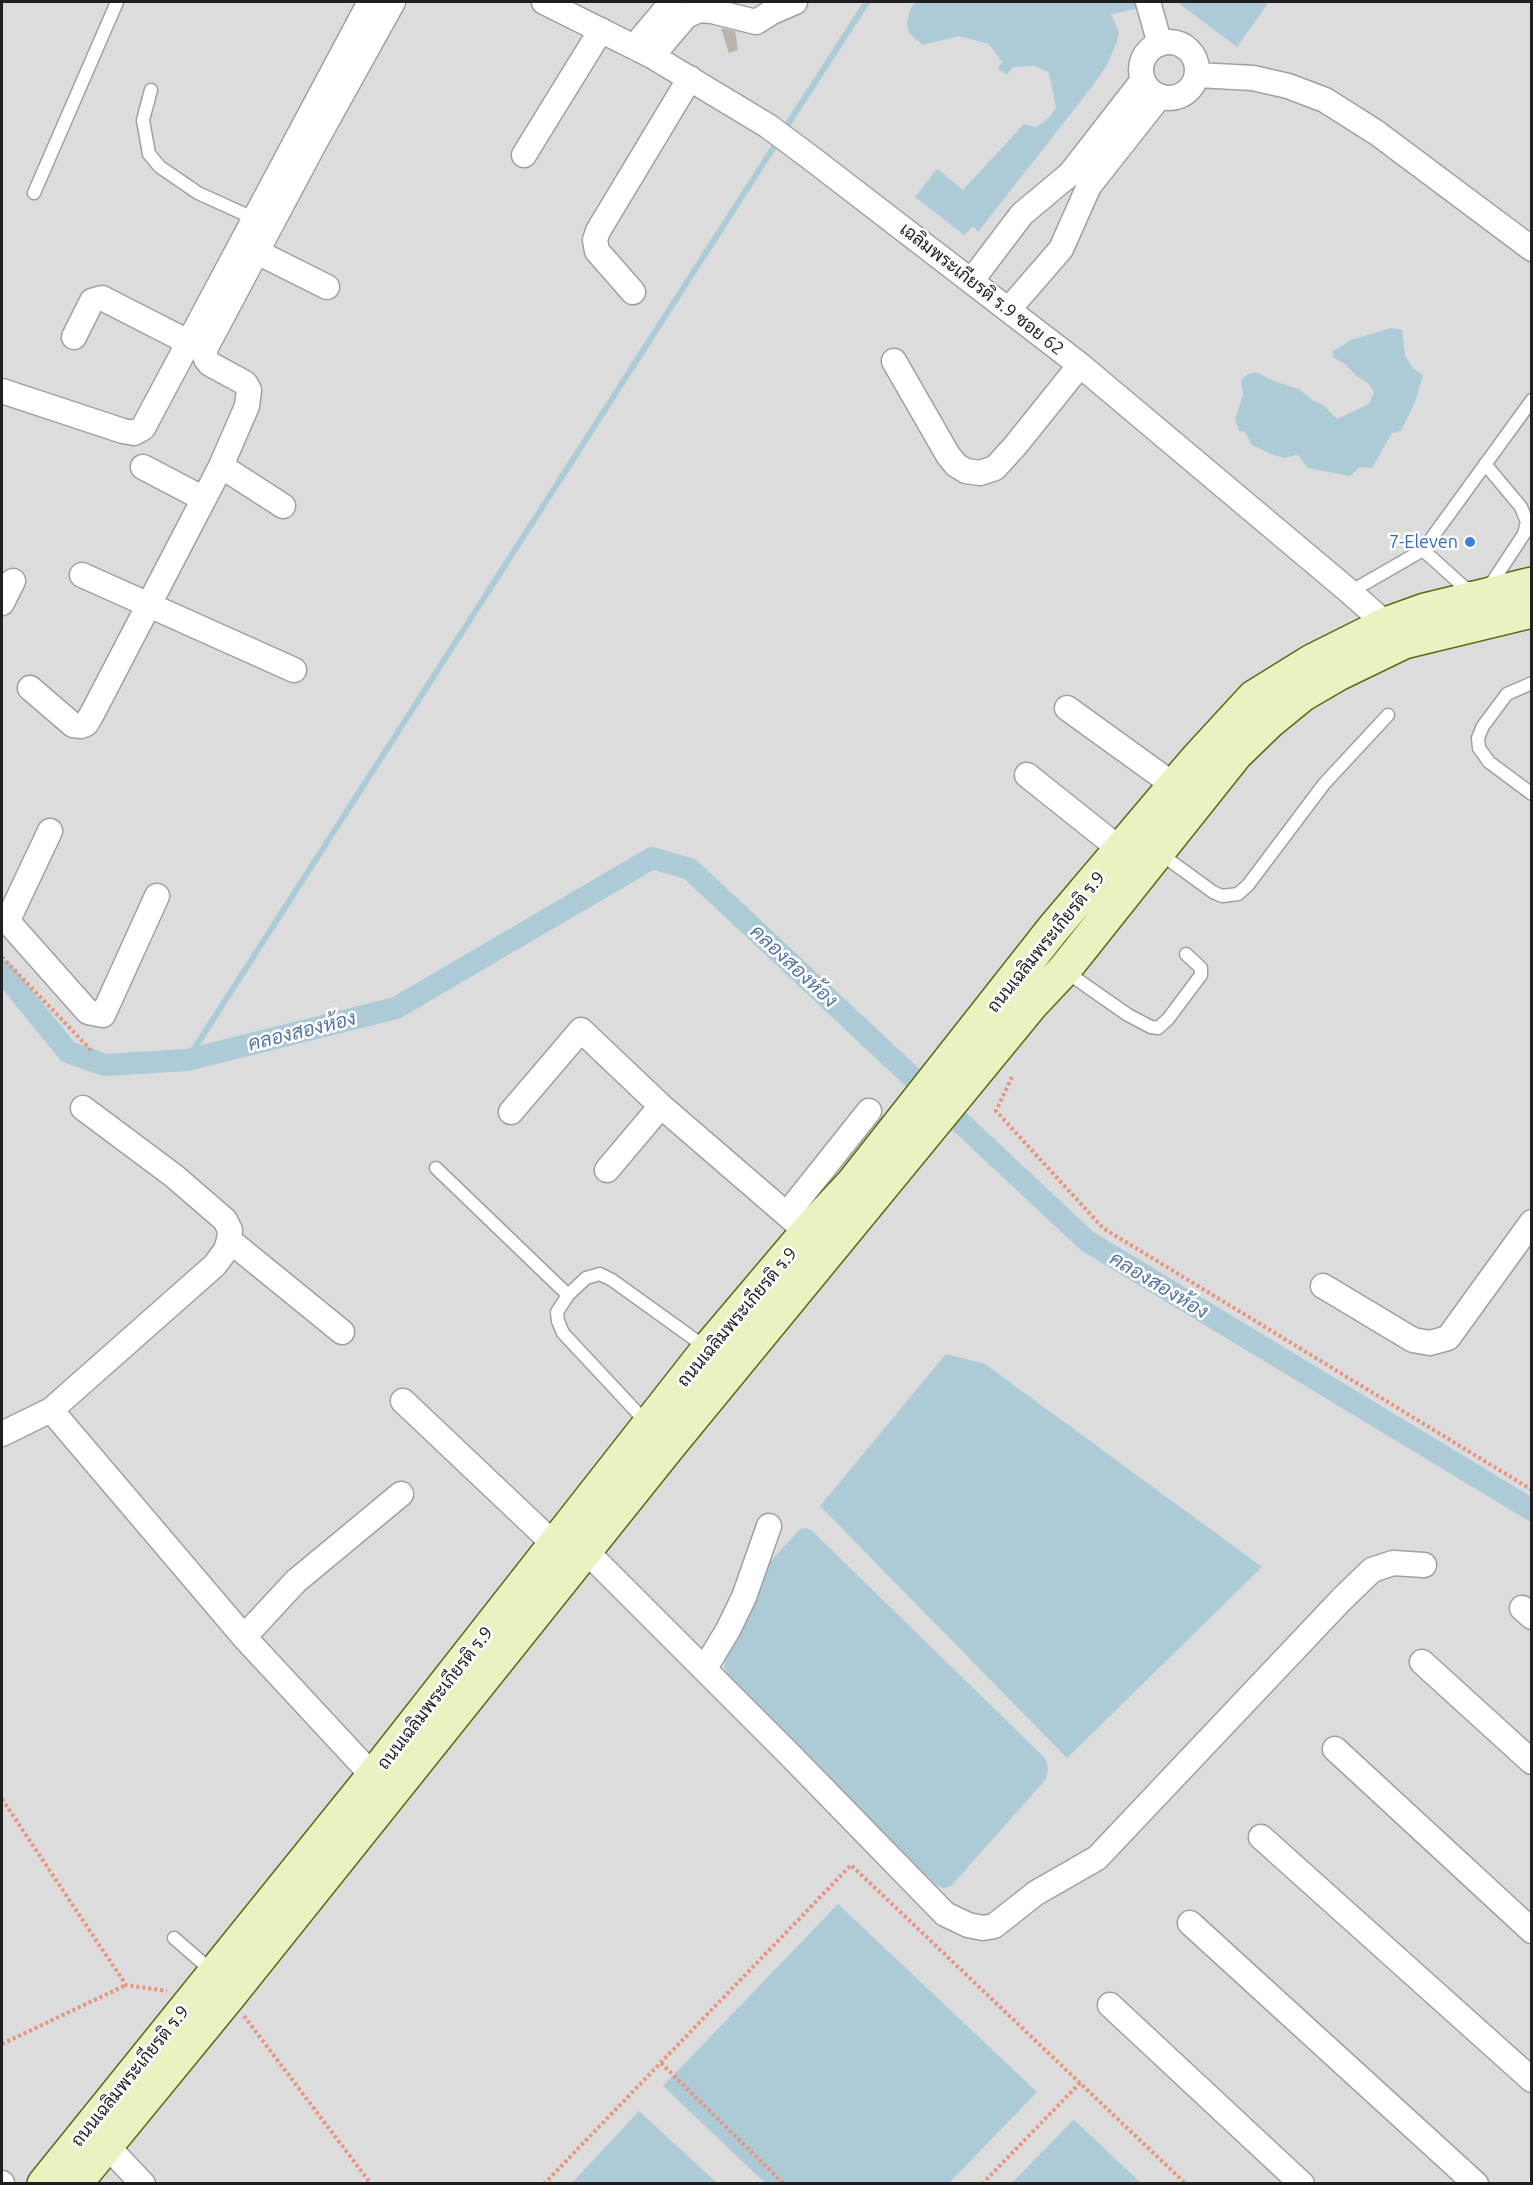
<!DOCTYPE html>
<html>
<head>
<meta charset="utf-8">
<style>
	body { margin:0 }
	#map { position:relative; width:1533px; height:2185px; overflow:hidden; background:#efede7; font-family:Ubuntu,sans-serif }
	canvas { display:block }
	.frame { position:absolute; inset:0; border:3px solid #1f1f1f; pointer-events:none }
</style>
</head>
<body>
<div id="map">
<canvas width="1533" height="2185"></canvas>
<div class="frame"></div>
</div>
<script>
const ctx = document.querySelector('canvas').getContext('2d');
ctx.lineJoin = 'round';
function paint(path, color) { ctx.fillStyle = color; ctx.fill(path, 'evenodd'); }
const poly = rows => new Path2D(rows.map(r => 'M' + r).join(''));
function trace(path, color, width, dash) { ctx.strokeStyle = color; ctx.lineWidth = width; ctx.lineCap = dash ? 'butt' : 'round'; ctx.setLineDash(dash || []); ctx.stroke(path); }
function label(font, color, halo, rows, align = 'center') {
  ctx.font = font + ' Ubuntu,Sarabun,sans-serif'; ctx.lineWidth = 5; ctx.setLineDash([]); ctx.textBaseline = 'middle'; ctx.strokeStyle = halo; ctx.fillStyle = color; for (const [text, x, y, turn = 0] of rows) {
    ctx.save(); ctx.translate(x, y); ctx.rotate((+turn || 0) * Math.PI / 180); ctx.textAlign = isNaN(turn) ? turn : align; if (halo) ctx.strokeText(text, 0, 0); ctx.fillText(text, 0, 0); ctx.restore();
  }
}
const residential = poly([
	[2,2,1531,2,1531,2183,2,2184]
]);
const water = poly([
	[915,2,1169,2,1111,14,1119,32,1117,41,1107,65,1094,84,978,232,973,226,964,235,915,197,937,169,963,190,1024,124,1036,127,1049,118,1056,108,1049,73,1035,66,1013,67,1007,75,998,69,1002,62,989,44,959,36,923,45,909,33,907,23,910,10],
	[1177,2,1269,2,1237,47],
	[1391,328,1402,330,1405,356,1414,369,1423,375,1415,402,1401,431,1392,433,1372,468,1360,467,1350,476,1308,468,1299,456,1295,455,1286,458,1273,455,1252,445,1245,432,1239,431,1235,419,1243,395,1241,380,1248,374,1256,372,1276,382,1299,389,1312,400,1322,404,1337,419,1369,404,1374,392,1368,383,1358,377,1345,364,1334,358,1332,352,1351,340],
	[946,1354,985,1364,1262,1567,1067,1758,820,1506],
	[806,1528,811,1530,1045,1758,1048,1769,1046,1779,951,1886,944,1888,936,1885,729,1679,724,1667,727,1654,770,1562,800,1529],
	[838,1904,1037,2092,949,2183,765,2183,663,2086],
	[639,2111,717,2183,572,2183],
	[1074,2119,1074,2120,1141,2183,1012,2183]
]);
const stream = poly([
	[784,130,867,2],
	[187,1060,779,139]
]);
const canal = poly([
	[2,971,68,1052,105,1065,187,1060,396,1008,652,858,690,869,1087,1241,1532,1510]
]);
const building = poly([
	[721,28,735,31,738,50,729,53]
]);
const path = poly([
	[2,957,92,1051],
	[1012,1077,996,1111,1103,1228,1532,1490],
	[2,1799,126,1985,167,1991],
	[244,2016,371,2184],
	[2,2044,126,1985],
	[661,2063,784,2184],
	[544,2184,851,1865,1186,2184],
	[982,2184,1080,2083]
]);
const service = poly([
	[151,90,143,120,149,154,160,167,198,193,253,218],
	[34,193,117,2],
	[1423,550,1464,587,1475,590,1484,588,1493,581,1524,534,1527,522,1521,507,1485,464],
	[1350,592,1423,550,1532,400],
	[1532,683,1507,694,1483,726,1478,738,1479,748,1489,762,1532,794],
	[1158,852,1213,892,1222,896,1238,894,1248,885,1324,784,1388,715],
	[1065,971,1128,1015,1151,1027,1158,1028,1168,1019,1201,975,1201,968,1186,954],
	[436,1168,568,1295],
	[647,1423,563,1333,558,1321,557,1312,568,1295,586,1278,600,1274,612,1280,708,1349],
	[174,1938,212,1971]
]);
const minor = poly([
	[544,2,652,56,768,126,811,158,1080,365,1350,592,1386,624],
	[1148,2,1160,44],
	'1141 70a28 28 0 1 1 56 0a28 28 0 1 1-56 0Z',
	[634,47,672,2],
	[652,56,686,16,699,10,712,11,756,22,772,12,795,2],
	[1197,75,1253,78,1288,86,1325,100,1377,133,1532,249],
	[524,155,601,30],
	[257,252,327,287],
	[972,280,1022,214,1070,174,1143,80],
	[633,292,597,251,595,240,598,231,690,78],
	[1009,309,1061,249,1089,186,1160,96],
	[74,337,92,301,102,298,188,342],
	[894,361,948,455,956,465,966,471,980,473,995,468,1015,446,1080,365],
	[2,391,123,431,134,433,143,428,370,2],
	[221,466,283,506],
	[143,467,204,499],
	[82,575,294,670],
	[2,603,13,581],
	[30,688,73,725,81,726,86,724,92,714,221,466,247,406,249,390,245,383,210,364,206,359,204,351,313,146,393,2],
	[1067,708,1175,786],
	[1027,775,1121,850],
	[2,915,88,1012,103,1015,157,896],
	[7,922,50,831],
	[511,1112,581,1030,661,1106,807,1232],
	[607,1170,661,1106],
	[787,1214,869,1111],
	[229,1240,342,1332],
	[1323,1286,1413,1340,1430,1343,1448,1338,1532,1222],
	[403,1401,555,1545],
	[51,1410,244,1637,373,1776],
	[2,1434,51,1410,215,1265,226,1250,229,1240,230,1230,225,1220,174,1176,83,1108],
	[586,1551,791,1756,945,1914,968,1925,983,1928,994,1926,1036,1893,1097,1858,1342,1599,1372,1570,1393,1563,1424,1565],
	[1522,1608,1532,1617],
	[244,1637,296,1581,401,1494],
	[1422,1662,1532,1762],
	[705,1668,728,1630,744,1597,769,1526],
	[1335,1749,1532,1931],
	[1261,1837,1532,2080],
	[1190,1923,1476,2184],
	[1110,2005,1302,2184],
	[107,2146,143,2184],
	[2,2183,2,2184]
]);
const secondary = poly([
	[44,2184,373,1776,708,1349,807,1232,853,1183,1053,929,1196,760,1254,697,1312,661,1386,624,1425,610,1532,584],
	[75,2184,229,1996,669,1446,1031,1005,1064,970,1236,754,1269,722,1302,695,1338,674,1404,642,1532,611]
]);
const markers = [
	[1470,542,6,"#3f7fe0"]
];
const streetNames = [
	["เฉลิมพระเกียรติ ร.9 ซอย 62",982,289,38],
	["ถนนเฉลิมพระเกียรติ ร.9",1046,942,-51],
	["ถนนเฉลิมพระเกียรติ ร.9",737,1317,-50],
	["ถนนเฉลิมพระเกียรติ ร.9",435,1698,-52],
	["ถนนเฉลิมพระเกียรติ ร.9",130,2076,-51]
];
const shopNames = [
	["7-Eleven",1458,542]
];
const waterNames = [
	["คลองสองห้อง",794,966,43],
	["คลองสองห้อง",302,1031,-14],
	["คลองสองห้อง",1159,1285,31]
];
paint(residential, '#dddcdc');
paint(water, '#adcad7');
trace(stream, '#adcad7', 6);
trace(canal, '#adcad7', 22);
paint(building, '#b8b3ad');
trace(service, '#a0a0a0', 15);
trace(minor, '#a0a0a0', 27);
trace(secondary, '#596a12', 36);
trace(path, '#e9927d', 4, [3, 3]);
trace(service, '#fff', 12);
trace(minor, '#fff', 24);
trace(secondary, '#ebf2c1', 33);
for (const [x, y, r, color] of markers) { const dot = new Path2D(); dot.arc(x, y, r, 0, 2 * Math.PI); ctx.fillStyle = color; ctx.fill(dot); trace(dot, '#fff', 2); }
label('18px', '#1f1f1f', '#fff', streetNames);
label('18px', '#366cbe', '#fff', shopNames, 'right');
label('italic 20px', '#5776a4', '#fff', waterNames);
</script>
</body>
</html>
